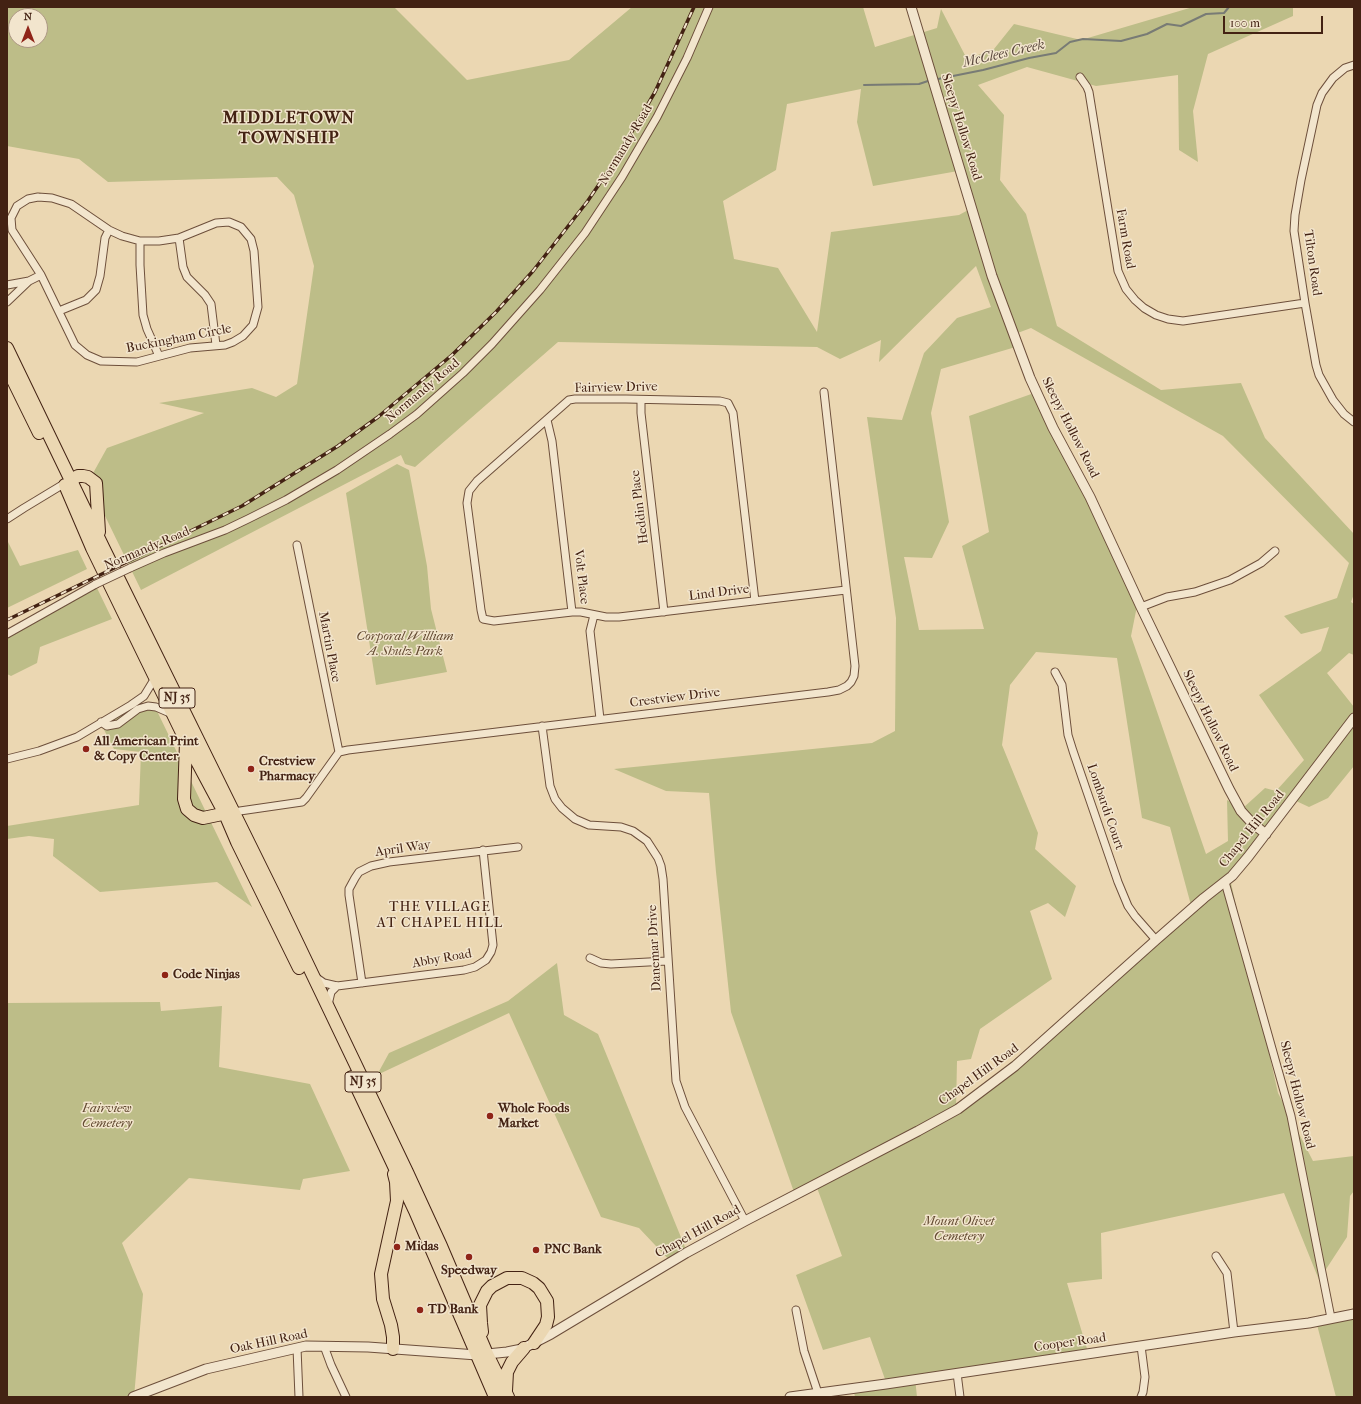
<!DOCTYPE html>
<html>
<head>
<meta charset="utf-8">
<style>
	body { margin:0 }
	#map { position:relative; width:1361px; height:1404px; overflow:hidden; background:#ebd7b2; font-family:"IM FELL French Canon",serif }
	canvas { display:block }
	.frame { position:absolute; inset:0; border:8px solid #432213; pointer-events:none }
	.north { position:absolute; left:8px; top:8px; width:40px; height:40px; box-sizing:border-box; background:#f2e5cd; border:1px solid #ac9783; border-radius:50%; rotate:0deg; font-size:11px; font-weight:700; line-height:16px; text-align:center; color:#432213 }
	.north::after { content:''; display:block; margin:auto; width:14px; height:18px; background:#8f2418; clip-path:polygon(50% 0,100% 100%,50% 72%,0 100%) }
	.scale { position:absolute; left:1223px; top:16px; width:100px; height:18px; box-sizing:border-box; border:2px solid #432213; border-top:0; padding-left:5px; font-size:12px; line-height:14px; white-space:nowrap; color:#432213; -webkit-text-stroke:3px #f2e5cd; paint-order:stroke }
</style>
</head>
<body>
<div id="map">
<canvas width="1361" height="1404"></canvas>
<div class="frame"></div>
<div class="north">N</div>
<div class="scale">100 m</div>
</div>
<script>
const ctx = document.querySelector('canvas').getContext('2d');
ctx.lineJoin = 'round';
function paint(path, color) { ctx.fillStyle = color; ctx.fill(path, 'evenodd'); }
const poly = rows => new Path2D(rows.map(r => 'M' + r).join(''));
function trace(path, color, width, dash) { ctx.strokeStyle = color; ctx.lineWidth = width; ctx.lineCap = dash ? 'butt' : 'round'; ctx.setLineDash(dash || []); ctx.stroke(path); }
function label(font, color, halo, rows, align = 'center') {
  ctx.font = font + ' "IM FELL French Canon",serif'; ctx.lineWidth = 3; ctx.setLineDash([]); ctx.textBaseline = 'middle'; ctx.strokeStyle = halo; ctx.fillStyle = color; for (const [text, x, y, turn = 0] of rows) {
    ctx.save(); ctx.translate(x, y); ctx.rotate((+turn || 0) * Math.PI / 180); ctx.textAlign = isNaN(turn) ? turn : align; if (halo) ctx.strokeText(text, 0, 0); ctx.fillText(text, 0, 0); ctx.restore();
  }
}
const green = poly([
	[7,7,394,7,467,80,569,60,632,7,863,7,875,47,937,28,941,9,967,59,994,49,1014,24,1081,40,1193,7,1293,7,1293,16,1208,54,1193,111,1198,162,1179,150,1178,75,1096,86,1027,67,978,85,1004,115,1000,180,1026,214,1057,326,1161,390,1241,383,1265,438,1354,534,1354,594,1351,602,1354,604,1354,655,1349,653,1327,673,1354,707,1354,766,1328,798,1309,807,1294,800,1229,874,1278,1093,1313,1161,1354,1156,1354,1191,1350,1196,1347,1237,1319,1280,1284,1193,1101,1233,1102,1279,1067,1283,1088,1352,915,1378,917,1397,855,1397,853,1387,886,1382,870,1337,823,1350,796,1275,842,1256,816,1185,795,1195,731,1012,716,872,709,793,666,791,614,769,872,743,895,731,896,618,867,417,902,420,924,353,957,318,991,307,976,266,879,362,881,340,840,359,817,347,558,342,415,467,405,464,401,455,141,590,91,487,92,475,107,448,204,413,159,403,252,388,276,397,297,384,314,266,294,195,277,177,108,182,79,159,7,146],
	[16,16,40,16,40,40,16,40],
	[861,89,857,122,873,186,958,171,970,209,959,215,831,232,817,332,778,268,734,259,723,201,776,170,787,104],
	[1031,328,1223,436,1349,563,1337,598,1284,616,1301,634,1329,627,1321,651,1259,695,1304,760,1276,791,1265,788,1243,808,1227,800,1228,841,1206,854,1131,636,1138,601,1037,392,969,416,989,532,962,546,984,629,919,630,904,557,932,558,949,522,931,413,941,369,1019,346,1015,334],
	[1036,652,1117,658,1142,818,1170,827,1192,909,956,1109,957,1061,971,1059,980,1029,1052,979,1030,911,1048,903,1065,917,1076,886,1035,849,1038,833,1002,745,1010,685],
	[397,464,409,470,427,566,431,609,447,672,376,685,346,493],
	[7,540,20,566,78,550,87,569,7,608],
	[97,588,112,619,40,647,37,663,11,676,7,674,7,637,33,624,71,601],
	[134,707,156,709,252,907,217,882,100,892,53,856,54,839,29,836,7,839,7,826,139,805,141,752,114,749,101,724],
	[557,963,564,1015,598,1034,687,1252,671,1262,639,1228,601,1217,509,1013,377,1075,389,1053,508,1001],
	[160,1002,161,1011,222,1006,219,1067,310,1084,350,1171,303,1179,300,1190,189,1178,122,1243,143,1294,134,1397,7,1397,7,1003],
	[1354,1313,1354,1397,1336,1397,1316,1321]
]);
const stream = poly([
	[938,79,983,70,1029,58,1056,53,1070,42,1083,39,1121,41,1147,34,1167,24,1181,26,1206,14,1224,13,1229,7],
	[864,85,919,84,928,81]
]);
const minor = poly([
	[1354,65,1345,68,1333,78,1322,93,1317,105,1301,180,1295,215,1294,231,1305,303,1316,365,1319,375,1333,400,1344,414,1354,422],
	[1080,77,1087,87,1089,92,1118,271,1126,289,1135,300,1144,308,1156,315,1168,319,1183,321,1305,303],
	[38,197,52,198,71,204,109,230,122,236,140,241,159,241,179,238,216,223,229,222,241,227,251,239,254,251,258,307,253,325,243,336,233,342,225,345,190,348,137,362,101,361,87,355,75,345,41,275,12,230,11,218,17,206,28,199,38,197],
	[179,238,183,267,187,277,205,295,211,304,216,345],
	[140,241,140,265,143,315,147,329,159,356],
	[7,285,29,281,41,275],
	[7,302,29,281],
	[59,311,86,300,96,290,100,276,105,238,109,230],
	[641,400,641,413,664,612],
	[547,420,552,441,572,612],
	[7,519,24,508,67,482],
	[297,545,339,752],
	[130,568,164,553,225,530,248,519,286,500,337,470,390,434,417,414,463,373,492,344,540,290,585,233,622,177,657,117,687,58,709,7],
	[755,601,733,413,728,403,720,401,626,399,575,399,569,400,477,481,469,491,467,503,481,610,483,619,494,621,572,612,581,612,606,617,619,617,846,590],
	[1141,607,1167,597,1195,592,1230,580,1261,563,1275,551],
	[594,615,590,631,600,719],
	[7,634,96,584],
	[1055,672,1062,685,1068,735,1073,751,1118,882,1128,906,1135,916,1156,940],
	[101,722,107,726,118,724,138,709,148,706,156,707,172,714],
	[542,726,550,786,555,799,562,808,575,819,589,825,621,827,633,831,647,841,658,858,661,866,663,879,676,1081,685,1107,745,1221],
	[7,759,39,751,77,737,131,705,144,696,155,678],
	[233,812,302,802,306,798,339,752,348,750,828,692,839,690,847,686,851,682,854,676,855,666,824,392],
	[1225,882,1291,1116,1331,1318],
	[590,958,601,963,611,964,667,961],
	[314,976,324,983,337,986,464,970,475,967,486,960,491,952,493,945,483,850],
	[362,983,349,895,349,889,355,878,359,872,371,866,389,862,518,847],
	[328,1005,331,992,337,986],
	[1216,1256,1227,1273,1234,1332],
	[796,1310,804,1351,818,1393],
	[324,1346,331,1365,346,1397],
	[297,1348,299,1397],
	[957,1373,960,1397],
	[1141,1397,1143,1392,1145,1377,1141,1346]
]);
const tertiary = poly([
	[911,7,992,276,1030,378,1053,428,1090,497,1141,607,1229,789,1241,811,1252,823,1266,834],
	[133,1397,206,1369,306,1346,368,1347,477,1355,507,1352,522,1349,551,1334,686,1253,745,1221,918,1131,958,1109,1015,1066,1156,940,1204,898,1232,876,1248,857,1354,718],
	[790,1397,886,1384,1234,1332,1309,1323,1354,1314]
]);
const trunk = poly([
	[7,348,103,547,274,894,407,1172,441,1246,487,1354,508,1397],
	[7,368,39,433],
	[71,480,78,476,83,476,88,477,96,483,99,532],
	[65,485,92,548,112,589,186,741,225,814,237,842,299,968],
	[186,742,184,799,187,809,194,815,203,818,232,812],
	[352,1077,415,1211,495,1397],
	[482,1332,481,1323,480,1305,487,1291,492,1286,507,1278,522,1278,533,1283,539,1288,547,1301,548,1317,546,1325,534,1343],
	[393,1349,393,1337,391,1325,383,1299,381,1274,397,1201,396,1182,394,1174],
	[506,1391,507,1372,512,1362,524,1348]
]);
const rail = poly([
	[7,620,242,506,338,446,378,417,452,355,496,312,533,271,587,202,613,164,655,92,694,7]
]);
const minorBridge = poly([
	[96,584,130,568]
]);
const markers = [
	[86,749,4,"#8f2418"],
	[251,769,4,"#8f2418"],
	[165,975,4,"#8f2418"],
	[490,1116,4,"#8f2418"],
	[397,1247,4,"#8f2418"],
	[536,1250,4,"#8f2418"],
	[469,1257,4,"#8f2418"],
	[420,1310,4,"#8f2418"]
];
const shields = [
	[177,698,36],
	[363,1082,36]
];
const shieldNames = [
	["NJ 35",177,698],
	["NJ 35",363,1082]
];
const streetNames = [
	["Sleepy Hollow Road",961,127,73],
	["Normandy Road",626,145,-59],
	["Farm Road",1125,239,80],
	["Tilton Road",1312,263,82],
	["Buckingham Circle",179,339,-11],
	["Fairview Drive",616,388,-1],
	["Normandy Road",423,391,-40],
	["Sleepy Hollow Road",1070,428,63],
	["Heddin Place",640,507,-97],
	["Normandy Road",147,549,-23],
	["Volt Place",581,577,83],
	["Lind Drive",719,593,-7],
	["Martin Place",329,647,79],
	["Crestview Drive",675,698,-7],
	["Sleepy Hollow Road",1210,721,64],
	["Lombardi Court",1105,807,71],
	["Chapel Hill Road",1252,829,-51],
	["April Way",403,849,-8],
	["Danemar Drive",655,948,-93],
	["Abby Road",442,959,-10],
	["Chapel Hill Road",979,1075,-36],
	["Sleepy Hollow Road",1297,1095,76],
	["Chapel Hill Road",698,1232,-29],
	["Oak Hill Road",269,1342,-12],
	["Cooper Road",1070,1343,-8]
];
const parkNames = [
	["Corporal William",405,637],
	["A. Shulz Park",405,652],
	["Fairview",107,1109],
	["Cemetery",107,1124],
	["Mount Olivet",959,1222],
	["Cemetery",959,1237]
];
const poiNames = [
	["All American Print",94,742],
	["& Copy Center",94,757],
	["Crestview",259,762],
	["Pharmacy",259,777],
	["Code Ninjas",173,975],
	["Whole Foods",498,1109],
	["Market",498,1124],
	["Midas",405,1247],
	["PNC Bank",544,1250],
	["Speedway",469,1271,"center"],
	["TD Bank",428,1310]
];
const waterNames = [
	["McClees Creek",1004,54,-13]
];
const neighbourhoodNames = [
	["THE VILLAGE",440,908],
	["AT CHAPEL HILL",440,924]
];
const districtNames = [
	["MIDDLETOWN",289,119],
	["TOWNSHIP",289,139]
];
paint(green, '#bdbd88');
trace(stream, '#787b75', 2);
trace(minor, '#6d4f3b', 9);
trace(tertiary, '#6d4f3b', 11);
trace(trunk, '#432213', 14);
trace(minor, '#f2e5cd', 7);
trace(tertiary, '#f2e5cd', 9);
trace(trunk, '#ebd7b2', 12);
trace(rail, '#432213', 3.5);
trace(rail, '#f2e5cd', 2, [6]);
trace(minorBridge, '#6d4f3b', 9, []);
trace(minorBridge, '#f2e5cd', 7);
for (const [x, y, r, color] of markers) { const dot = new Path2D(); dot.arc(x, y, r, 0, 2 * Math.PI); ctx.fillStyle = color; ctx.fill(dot); trace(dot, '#f2e5cd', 1.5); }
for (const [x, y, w] of shields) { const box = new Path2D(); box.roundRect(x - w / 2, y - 10, w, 20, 3); ctx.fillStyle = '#f2e5cd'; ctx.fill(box); trace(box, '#432213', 1); }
label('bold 12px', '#432213', null, shieldNames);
label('13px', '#432213', '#f2e5cd', streetNames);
label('italic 13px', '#624930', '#f2e5cd', parkNames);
label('bold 13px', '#432213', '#f2e5cd', poiNames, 'left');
label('italic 14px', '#59473c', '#f2e5cd', waterNames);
ctx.letterSpacing = '1px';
label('14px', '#432213', '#f2e5cd', neighbourhoodNames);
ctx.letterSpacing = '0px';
ctx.letterSpacing = '1px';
label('bold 17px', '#432213', '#f2e5cd', districtNames);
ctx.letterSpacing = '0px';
</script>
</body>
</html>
